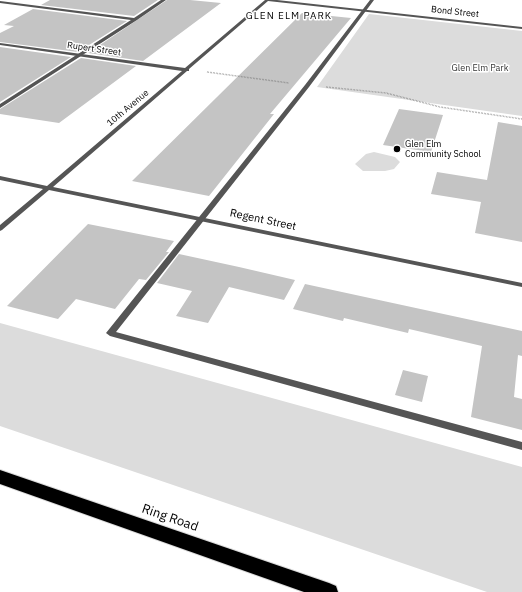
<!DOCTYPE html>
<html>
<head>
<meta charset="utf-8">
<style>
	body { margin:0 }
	canvas { display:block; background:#fff }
</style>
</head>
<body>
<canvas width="522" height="592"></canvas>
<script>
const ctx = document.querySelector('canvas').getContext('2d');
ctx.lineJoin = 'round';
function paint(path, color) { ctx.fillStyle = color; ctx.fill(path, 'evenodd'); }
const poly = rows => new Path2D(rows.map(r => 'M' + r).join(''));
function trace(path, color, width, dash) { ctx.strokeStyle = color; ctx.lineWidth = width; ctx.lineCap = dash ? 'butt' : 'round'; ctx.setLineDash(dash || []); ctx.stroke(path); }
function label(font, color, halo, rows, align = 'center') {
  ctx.font = font + ' "IBM Plex Sans",sans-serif'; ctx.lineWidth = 3; ctx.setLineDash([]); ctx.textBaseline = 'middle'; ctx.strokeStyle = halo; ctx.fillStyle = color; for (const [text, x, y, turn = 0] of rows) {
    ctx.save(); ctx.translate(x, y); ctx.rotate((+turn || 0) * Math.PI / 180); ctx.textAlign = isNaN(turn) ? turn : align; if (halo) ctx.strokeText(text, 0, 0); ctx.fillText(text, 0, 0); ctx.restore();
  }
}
const green = poly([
	[369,14,522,31,522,116,317,87],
	[374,152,395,157,400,162,394,169,385,171,363,171,355,164,366,154],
	[0,323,522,467,522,592,487,592,0,426]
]);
const building = poly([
	[50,0,158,0,134,16,41,5],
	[167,0,190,0,221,3,143,61,88,53],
	[33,9,127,21,78,52,0,42,0,33,14,26,4,25],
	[302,13,351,18,270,114,274,114,209,196,132,181],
	[0,47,71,57,0,102],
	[81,58,136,66,59,123,0,114,0,109],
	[399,109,443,115,431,152,383,145],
	[498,122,522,126,522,242,475,233,481,202,431,194,437,172,487,180],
	[88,224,174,241,166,252,169,252,146,280,139,279,115,309,76,299,58,319,7,306],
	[179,254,239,267,295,280,284,300,229,287,208,323,176,316,192,291,157,283],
	[305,284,522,331,522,356,518,355,514,397,522,399,522,430,471,417,482,346,409,329,408,333,344,318,343,321,293,309],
	[403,370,428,376,422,402,395,395]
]);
const path = poly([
	[207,72,289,83],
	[326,87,386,93,440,107,522,119]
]);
const service = poly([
	[161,0,166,0,137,20,0,108,0,104,131,20,0,3,0,1,134,18,161,0],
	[370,0,374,0,309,87,116,332,522,442,522,450,110,336,106,333,305,85,370,0]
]);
const minor = poly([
	[265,0,277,0,522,27,522,29,268,1,189,69,189,71,187,71,53,187,522,283,522,287,49,190,2,230,0,231,0,225,43,189,0,180,0,176,47,186,182,71,0,45,0,43,185,68,265,0]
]);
const motorway = poly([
	[0,470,329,583,336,586,338,592,304,592,0,484,0,470]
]);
const markers = [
	[397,149,4,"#000"]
];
const farStreetnames = [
	["Bond Street",455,12,6],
	["Rupert Street",94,49,8],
	["10th Avenue",128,108,-40]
];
const farParknames = [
	["Glen Elm Park",480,68]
];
const farPoinames = [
	["Glen Elm",405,144],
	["Community School",405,154]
];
const farNeighbourhoodnames = [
	["GLEN ELM PARK",289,16]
];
const streetNames = [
	["Regent Street",263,220,12]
];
const nearStreetnames = [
	["Ring Road",170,518,19]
];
paint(green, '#dcdcdc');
paint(building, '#c4c4c4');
trace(motorway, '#dbdbdb', 2);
trace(path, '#777', 1.5, [0.5, 1]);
paint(service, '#555');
paint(minor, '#555');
paint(motorway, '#000');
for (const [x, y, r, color] of markers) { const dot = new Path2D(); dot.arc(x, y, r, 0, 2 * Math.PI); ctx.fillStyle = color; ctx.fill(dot); trace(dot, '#fff', 1.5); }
label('9px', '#000', '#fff', farStreetnames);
label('9px', '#333', '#fff', farParknames);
label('9px', '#000', '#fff', farPoinames, 'left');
ctx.letterSpacing = '1px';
label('10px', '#000', '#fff', farNeighbourhoodnames);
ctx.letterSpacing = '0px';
label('11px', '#000', '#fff', streetNames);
label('13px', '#000', '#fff', nearStreetnames);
</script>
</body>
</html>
